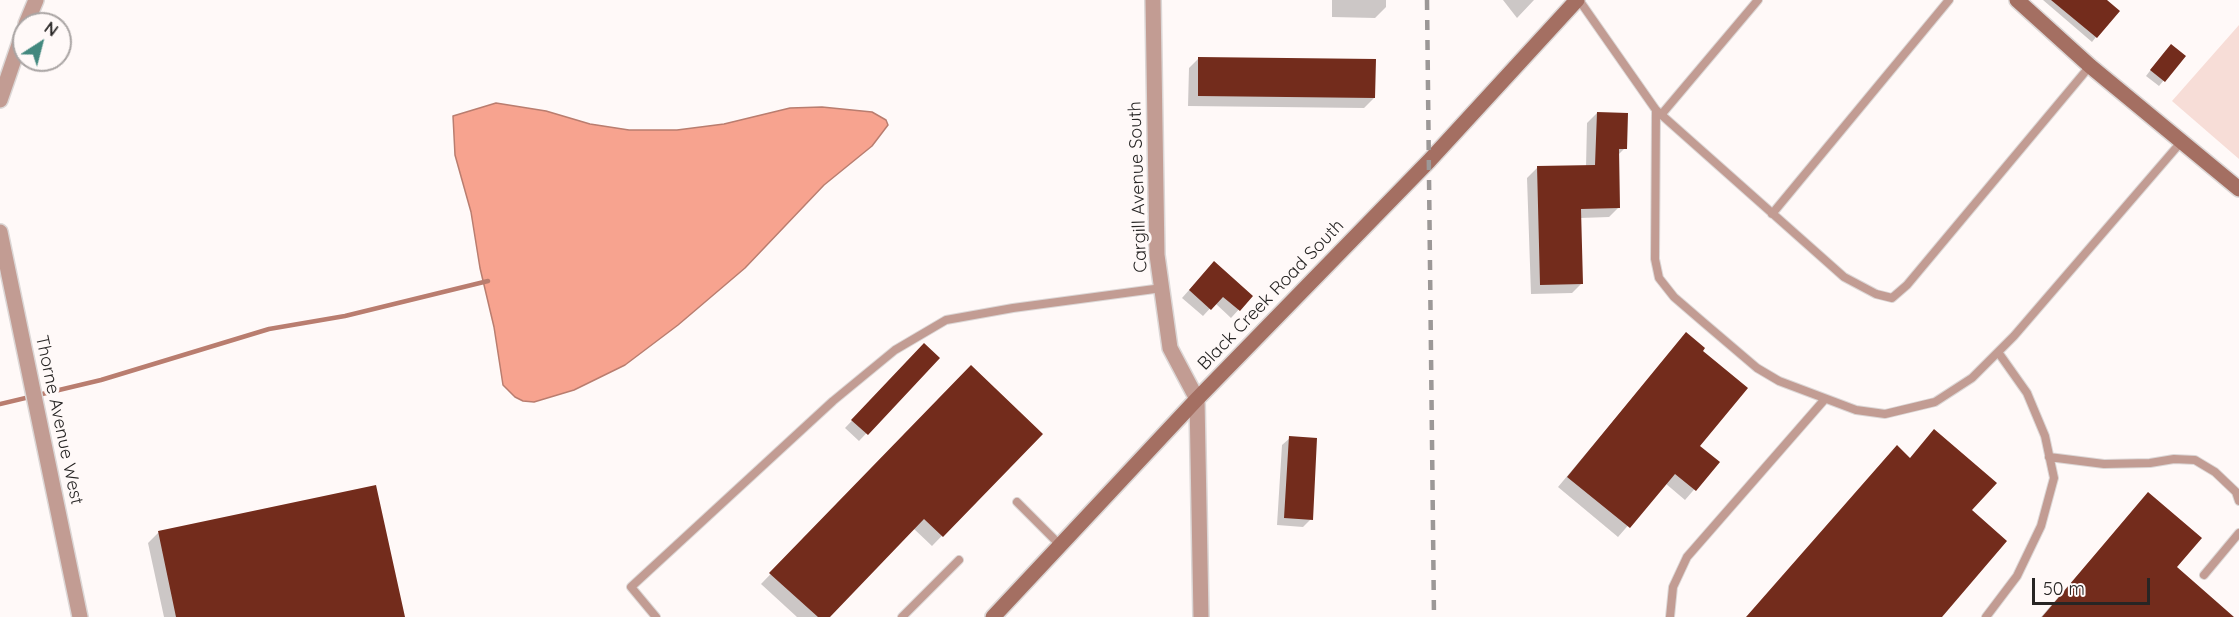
<!DOCTYPE html>
<html>
<head>
<meta charset="utf-8">
<style>
	body { margin:0 }
	#map { position:relative; width:2239px; height:617px; overflow:hidden; background:#fff9f8; font-family:Quicksand,sans-serif }
	canvas { display:block }
	.north { position:absolute; left:12px; top:12px; width:60px; height:60px; box-sizing:border-box; background:#fff9f8; border:2px solid #a9a4a3; border-radius:50%; rotate:36deg; font-size:16px; font-weight:700; line-height:24px; text-align:center; color:#272524 }
	.north::after { content:''; display:block; margin:auto; width:21px; height:27px; background:#42887e; clip-path:polygon(50% 0,100% 100%,50% 72%,0 100%) }
	.scale { position:absolute; left:2032px; top:578px; width:118px; height:27px; box-sizing:border-box; border:3px solid #272524; border-top:0; padding-left:8px; font-size:18px; line-height:21px; white-space:nowrap; color:#272524; -webkit-text-stroke:4px #fff9f8; paint-order:stroke }
</style>
</head>
<body>
<div id="map">
<canvas width="2239" height="617"></canvas>
<div class="north">N</div>
<div class="scale">50 m</div>
</div>
<script>
const ctx = document.querySelector('canvas').getContext('2d');
ctx.lineJoin = 'round';
function paint(path, color) { ctx.fillStyle = color; ctx.fill(path, 'evenodd'); }
const poly = rows => new Path2D(rows.map(r => 'M' + r).join(''));
function trace(path, color, width, dash) { ctx.strokeStyle = color; ctx.lineWidth = width; ctx.lineCap = dash ? 'butt' : 'round'; ctx.setLineDash(dash || []); ctx.stroke(path); }
function label(font, color, halo, rows, align = 'center') {
  ctx.font = font + ' Quicksand,sans-serif'; ctx.lineWidth = 6; ctx.setLineDash([]); ctx.textBaseline = 'middle'; ctx.strokeStyle = halo; ctx.fillStyle = color; for (const [text, x, y, turn = 0] of rows) {
    ctx.save(); ctx.translate(x, y); ctx.rotate((+turn || 0) * Math.PI / 180); ctx.textAlign = isNaN(turn) ? turn : align; if (halo) ctx.strokeText(text, 0, 0); ctx.fillText(text, 0, 0); ctx.restore();
  }
}
const green = poly([
	[2239,25,2239,159,2172,101]
]);
const water = poly([
	[496,103,546,111,590,124,629,130,677,130,724,124,790,108,822,107,872,112,886,120,888,125,872,146,824,185,745,268,678,325,625,365,574,390,534,402,523,401,515,397,503,385,494,327,480,268,471,212,455,155,453,116,496,103]
]);
const shadow = poly([
	[1332,0,1386,0,1386,7,1375,18,1332,17],
	[1503,0,1534,0,1517,18],
	[2043,0,2105,0,2096,37,2092,42],
	[2166,50,2184,56,2159,86,2146,76],
	[1199,58,1374,98,1364,108,1188,106,1189,68],
	[1597,113,1625,148,1617,156,1619,207,1609,217,1580,218,1582,283,1572,293,1531,294,1527,178,1537,168,1586,167,1587,123],
	[1206,271,1251,296,1231,318,1215,303,1203,316,1182,298],
	[1686,334,1701,351,1698,446,1718,462,1685,500,1665,483,1618,537,1558,487],
	[924,345,938,358,859,441,845,428],
	[971,367,1041,434,932,546,913,528,828,617,797,617,761,584],
	[1290,438,1311,519,1303,527,1277,525,1282,445],
	[375,487,403,617,164,617,148,543,158,533],
	[2148,494,2175,567,2232,617,2041,617]
]);
const stream = poly([
	[0,404,101,380,269,329,345,316,488,281]
]);
const building = poly([
	[2051,0,2107,0,2120,11,2097,38],
	[2171,44,2186,56,2165,82,2150,70],
	[1198,57,1376,59,1375,98,1198,96],
	[1597,112,1628,113,1627,149,1619,149,1620,208,1581,209,1583,284,1540,285,1537,166,1595,165],
	[1214,261,1253,296,1240,311,1223,297,1211,310,1189,290],
	[1686,332,1705,348,1703,351,1748,388,1700,446,1720,462,1696,491,1675,474,1630,528,1567,477],
	[924,343,940,358,868,435,851,420],
	[971,365,1043,434,943,537,924,519,830,617,818,617,769,573],
	[1934,429,1997,483,1972,510,2007,541,1942,617,1746,617,1897,445,1910,458],
	[1289,436,1317,438,1313,520,1284,518],
	[376,485,405,617,176,617,158,531],
	[2148,492,2202,538,2177,567,2234,617,2042,617]
]);
const lane = poly([
	[1579,0,1656,110,1844,277,1876,294,1892,298,1907,285,2090,66],
	[1656,110,1655,259,1659,278,1674,297,1703,322,1757,368,1779,381,1856,410,1885,414,1935,402,1972,378,2014,336,2182,141],
	[1661,115,1758,0],
	[1772,214,1949,0],
	[2049,457,2104,464,2150,463,2174,459,2195,460,2215,472,2236,492,2239,501],
	[1017,502,1060,545],
	[2204,575,2239,533],
	[656,617,631,587,833,401,895,350,946,320,1013,308,1162,288],
	[902,617,959,560],
	[1670,617,1673,587,1687,557,1825,399],
	[1986,617,2017,576,2041,526,2054,478,2045,436,2027,393,1998,352]
]);
const street = poly([
	[1153,0,1157,255,1170,348,1197,399,1201,617],
	[26,24,36,0],
	[0,100,24,30],
	[0,232,80,617]
]);
const secondary = poly([
	[2017,0,2090,66,2239,189],
	[993,617,1197,399,1429,161,1577,0]
]);
const rail = poly([
	[1427,0,1434,617]
]);
const streetNames = [
	["Cargill Avenue South",1138,187,-92],
	["Black Creek Road South",1271,295,-46],
	["Thorne Avenue West",59,420,78]
];
paint(green, '#f7ddd7');
paint(water, '#f7a38f');
trace(water, '#b97d6f', 1.5);
paint(shadow, '#0003');
trace(stream, '#b97d6f', 4.5);
paint(building, '#732c1c');
trace(lane, '#dcd7d6', 10);
trace(street, '#dcd7d6', 18);
trace(secondary, '#dcd7d6', 18);
trace(lane, '#c29c93', 8);
trace(street, '#c29c93', 15);
trace(secondary, '#a46f62', 15);
trace(rail, '#9c9897', 4.5, [10, 10]);
label('18px', '#272524', '#fff9f8', streetNames);
</script>
</body>
</html>
